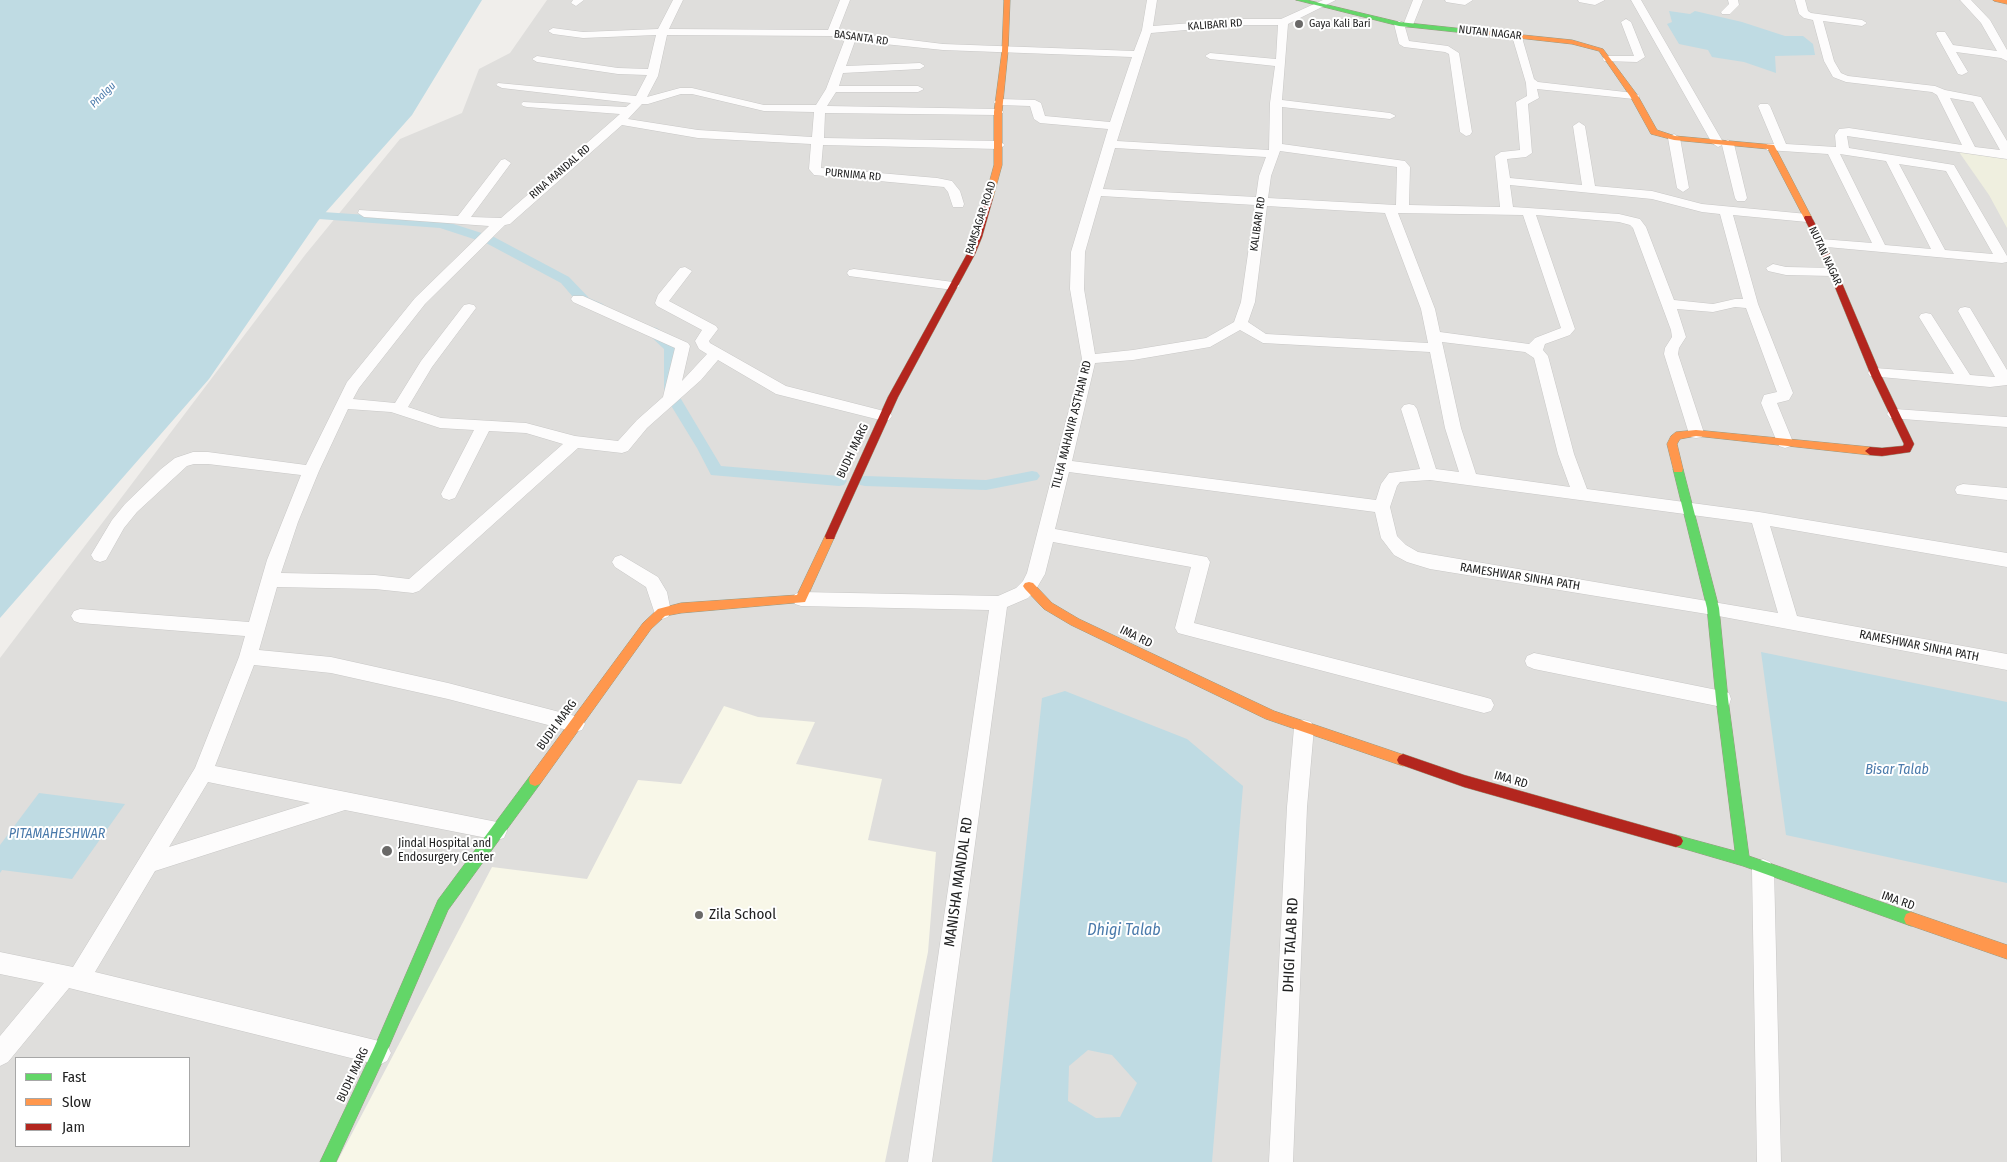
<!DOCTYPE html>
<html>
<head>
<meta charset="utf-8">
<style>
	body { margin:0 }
	#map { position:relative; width:2007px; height:1162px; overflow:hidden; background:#f0eeeb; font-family:"Fira Sans Condensed",sans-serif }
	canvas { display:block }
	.legend { position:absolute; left:15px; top:1057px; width:175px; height:90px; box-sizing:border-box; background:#fff; border:1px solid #a7a7a7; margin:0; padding:6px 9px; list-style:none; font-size:15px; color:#222 }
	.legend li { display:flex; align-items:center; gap:10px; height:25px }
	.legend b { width:25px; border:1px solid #a7a7a7 }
</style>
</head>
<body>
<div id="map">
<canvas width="2007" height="1162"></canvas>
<ul class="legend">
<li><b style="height:6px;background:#63d668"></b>Fast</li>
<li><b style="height:6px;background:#ff974d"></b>Slow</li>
<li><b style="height:6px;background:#b3261e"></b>Jam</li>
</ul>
</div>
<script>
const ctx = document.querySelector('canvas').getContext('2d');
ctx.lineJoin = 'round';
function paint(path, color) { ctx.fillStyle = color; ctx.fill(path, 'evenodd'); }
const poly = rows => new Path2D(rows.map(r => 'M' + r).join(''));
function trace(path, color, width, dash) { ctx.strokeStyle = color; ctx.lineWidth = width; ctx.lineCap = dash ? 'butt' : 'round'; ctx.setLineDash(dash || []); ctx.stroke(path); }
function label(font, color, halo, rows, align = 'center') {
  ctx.font = font + ' "Fira Sans Condensed",sans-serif'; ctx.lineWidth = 4; ctx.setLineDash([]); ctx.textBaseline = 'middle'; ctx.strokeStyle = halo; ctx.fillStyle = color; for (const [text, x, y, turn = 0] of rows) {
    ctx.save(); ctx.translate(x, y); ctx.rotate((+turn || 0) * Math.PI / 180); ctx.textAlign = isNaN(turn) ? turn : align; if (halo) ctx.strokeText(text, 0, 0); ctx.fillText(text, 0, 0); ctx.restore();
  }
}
const residential = poly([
	[547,0,2007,0,2007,1162,0,1162,0,658,305,255,400,139,462,113,479,69,510,53],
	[16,1058,189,1058,189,1146,16,1146]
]);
const education = poly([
	[724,706,758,717,815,722,796,764,882,779,868,840,936,852,928,952,885,1162,337,1162,492,867,587,879,638,780,681,784]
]);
const farmland = poly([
	[1959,152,2007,159,2007,228,1989,195]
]);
const water = poly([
	[0,0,482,0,412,115,318,221,209,379,0,618],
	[1669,11,1690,14,1695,11,1742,22,1785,36,1803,36,1813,44,1815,55,1775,56,1776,73,1744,62,1712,57,1708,50,1679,44,1667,24,1672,22],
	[1761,652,2007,702,2007,883,1786,835],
	[1065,691,1187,739,1243,786,1212,1162,992,1162,1042,698],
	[1088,1050,1112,1055,1137,1083,1120,1117,1096,1118,1068,1101,1069,1066],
	[39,793,125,804,72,879,2,870,0,873,0,845]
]);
const canal = poly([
	[323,212,441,220,494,237,569,277,589,298,603,304,605,307,598,311,579,304,561,283,486,243,440,228,319,219,317,216,319,213,323,212],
	[652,327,657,328,678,348,678,394,721,466,839,476,844,477,847,481,844,485,839,486,711,475,697,448,664,394,664,349,645,331,652,327],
	[1032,471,1037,472,1040,476,1037,480,986,490,865,486,860,485,857,481,860,477,865,476,986,480,1032,471]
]);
const street = poly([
	[573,0,584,0,576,6,571,3,573,0],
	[673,0,683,0,669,29,828,30,840,0,850,0,838,31,943,44,1134,51,1142,30,1147,0,1157,0,1153,26,1244,19,1281,19,1323,0,1336,0,1288,24,1282,100,1390,113,1396,116,1390,119,1282,107,1282,144,1405,161,1410,167,1409,205,1500,207,1495,156,1501,152,1520,150,1516,102,1527,96,1526,83,1512,36,1517,33,1521,34,1534,79,1538,82,1634,93,1640,96,1634,99,1537,89,1539,98,1528,104,1532,153,1526,157,1507,159,1510,178,1582,185,1573,126,1579,122,1585,126,1595,186,1652,191,1702,204,1807,214,1813,218,1807,222,1733,215,1758,304,1793,393,1789,400,1777,403,1793,442,1791,446,1785,448,1779,446,1777,442,1761,403,1764,395,1777,392,1746,308,1735,307,1713,312,1677,309,1686,337,1679,348,1678,354,1704,433,1702,437,1696,438,1690,437,1664,354,1665,348,1672,337,1671,330,1633,228,1630,225,1619,222,1536,215,1575,329,1570,335,1545,344,1543,350,1548,356,1574,454,1587,489,1759,512,2007,553,2007,567,1770,526,1797,616,2007,654,2007,670,1713,615,1430,569,1407,562,1394,555,1381,538,1375,512,1069,472,1055,529,1207,557,1210,562,1194,623,1484,697,1491,699,1494,705,1491,711,1484,713,1178,633,1175,628,1191,567,1053,542,1045,574,1035,591,1028,598,1007,607,932,1162,908,1162,989,610,801,606,795,604,792,599,795,594,801,592,998,596,1016,588,1023,581,1027,573,1082,359,1070,289,1071,252,1108,129,1040,123,1034,119,1030,106,999,105,993,102,999,99,1035,100,1041,103,1045,116,1110,122,1132,57,943,50,855,41,846,66,920,63,925,66,920,69,843,73,839,86,918,86,924,89,918,92,836,92,827,106,998,109,1004,112,998,115,825,113,824,138,999,141,1005,145,999,149,823,145,821,168,937,178,952,181,960,191,964,204,963,207,953,207,948,192,944,187,814,175,809,169,811,144,698,138,622,125,510,224,505,225,425,304,359,388,353,399,395,403,421,361,464,305,469,304,474,305,476,308,432,367,408,407,441,418,526,423,575,436,618,441,637,420,663,397,675,348,573,302,571,299,573,296,583,296,688,343,690,346,682,381,707,354,699,349,695,341,702,330,657,306,655,303,658,295,680,268,685,267,692,271,669,301,716,326,718,329,709,341,710,343,786,386,884,411,889,412,892,416,889,420,884,421,776,394,718,360,701,380,647,428,628,451,622,453,578,448,419,591,413,593,375,589,277,587,259,650,331,657,448,683,575,716,582,718,585,724,582,730,575,732,448,699,331,673,254,665,215,766,497,822,504,824,507,831,504,838,497,840,345,810,155,871,95,972,379,1041,387,1045,391,1053,387,1061,379,1065,69,988,8,1062,0,1066,0,1036,44,983,0,974,0,952,73,967,195,768,239,657,245,636,80,623,74,621,71,616,74,611,80,609,249,622,267,560,301,475,208,464,194,464,187,466,137,512,124,528,106,560,100,562,94,560,91,555,112,520,125,504,161,469,175,458,193,452,208,452,306,465,347,382,415,298,489,226,364,217,358,213,359,210,458,216,501,160,505,159,511,163,471,217,501,218,620,114,527,107,523,106,521,104,523,102,626,107,631,103,502,88,496,85,498,83,636,96,647,75,618,74,537,62,532,59,537,56,618,68,648,69,656,35,583,38,553,34,548,31,553,28,583,32,658,29,673,0],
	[1244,25,1278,25,1276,59,1210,53,1205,56,1210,59,1275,66,1270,103,1269,150,1117,141,1151,33,1244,25],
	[667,35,832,36,845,39,826,89,816,105,764,105,692,88,680,88,647,97,658,76,667,35],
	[681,94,692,94,764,111,814,112,812,137,698,130,628,119,642,104,648,104,681,94],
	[1115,148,1266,157,1259,176,1256,197,1103,189,1115,148],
	[1280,151,1397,167,1396,205,1268,198,1271,176,1280,151],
	[1510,185,1652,199,1702,212,1720,214,1743,299,1735,299,1713,304,1674,300,1646,227,1640,219,1619,214,1513,207,1510,185],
	[1101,196,1255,205,1241,302,1234,322,1206,338,1133,350,1095,354,1084,289,1085,252,1101,196],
	[1267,206,1385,213,1421,309,1428,343,1266,334,1248,322,1255,302,1267,206],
	[1398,213,1523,215,1561,328,1535,338,1529,344,1440,332,1435,309,1398,213],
	[1240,330,1263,343,1430,352,1445,428,1459,472,1436,469,1417,409,1414,405,1409,404,1404,405,1401,409,1420,469,1389,473,1381,484,1376,500,1072,461,1095,363,1133,360,1210,347,1240,330],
	[1442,342,1525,352,1534,358,1558,454,1570,487,1476,474,1461,428,1442,342],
	[348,409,391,412,440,428,474,430,441,494,443,498,449,500,455,498,489,431,526,433,563,444,409,579,375,575,281,573,298,522,319,471,348,409],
	[1430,480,1752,523,1778,613,1418,552,1406,545,1397,536,1390,507,1397,486,1400,482,1430,480],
	[208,782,310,803,169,847,208,782],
	[1413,0,1423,0,1413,25,1412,27,1405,27,1409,41,1448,46,1459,53,1472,132,1470,135,1466,136,1460,132,1449,54,1445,52,1404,47,1399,44,1394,24,1399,21,1404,23,1413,0],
	[1445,0,1473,0,1465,5,1446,2,1445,0],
	[1578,0,1605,0,1595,5,1579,2,1578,0],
	[1631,0,1641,0,1723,142,1728,140,1734,144,1747,198,1745,201,1737,201,1735,198,1722,145,1718,147,1712,143,1631,0],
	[1728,0,1738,0,1739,5,1730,14,1722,14,1721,12,1729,4,1728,0],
	[1795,0,1805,0,1808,11,1811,13,1862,20,1867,23,1862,26,1823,21,1834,61,1841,73,1848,76,1935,86,1945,90,1981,97,2007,141,2007,159,1847,136,1849,148,1954,165,2007,256,2007,262,2002,263,1816,246,1814,243,1816,240,1821,239,1872,243,1828,154,1767,150,1765,147,1767,144,1774,144,1758,106,1760,104,1768,104,1770,106,1786,144,1836,147,1835,135,1839,129,1849,128,1962,145,1937,95,1932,92,1846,82,1833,77,1824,61,1813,20,1804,18,1799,14,1795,0],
	[1950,98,1973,102,2000,150,1975,147,1950,98],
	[1840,154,1886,161,1931,249,1885,245,1840,154],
	[1899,164,1946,171,1993,254,1945,250,1899,164],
	[1960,0,1971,0,1990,20,2007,50,2007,61,2001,58,1956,52,1968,72,1962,75,1958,74,1936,34,1937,32,1945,32,1953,45,1997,51,1981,23,1960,0],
	[1626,19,1631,22,1645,57,1637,62,1604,61,1603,59,1604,57,1608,56,1634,56,1621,22,1626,19],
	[1674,134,1680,138,1689,188,1683,192,1677,188,1668,138,1674,134],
	[1773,264,1786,267,1833,268,1840,272,1833,276,1786,275,1768,271,1766,268,1773,264],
	[854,269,953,282,960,286,953,290,849,276,847,273,849,270,854,269],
	[1965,307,1970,308,2007,370,2007,385,1990,387,1870,376,1868,373,1870,370,1875,368,1954,374,1919,317,1921,314,1926,313,1931,314,1970,375,1995,377,1958,311,1960,308,1965,307],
	[1895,409,2007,417,2007,427,1890,418,1887,414,1890,410,1895,409],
	[1963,484,2007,488,2007,500,1957,494,1955,490,1957,486,1963,484],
	[621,555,658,577,667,592,671,612,668,617,662,619,656,617,646,587,615,567,612,562,615,557,621,555],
	[1534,653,1722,691,1729,693,1731,699,1729,705,1722,707,1534,669,1527,666,1525,661,1527,656,1534,653],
	[1304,720,1311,722,1314,728,1307,807,1293,1162,1269,1162,1287,807,1294,728,1297,722,1304,720],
	[1763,859,1770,862,1774,869,1781,1162,1757,1162,1752,869,1756,862,1763,859]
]);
const fast = poly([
	[1296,0,1307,0,1399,22,1484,31,1487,33,1484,35,1399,26,1296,0],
	[1678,465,1683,469,1719,608,1728,699,1749,856,1916,914,1918,919,1916,924,1911,926,1743,866,1671,845,1669,841,1671,837,1676,835,1735,851,1716,699,1707,608,1673,469,1678,465],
	[535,774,540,776,541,780,540,784,448,910,384,1058,336,1162,320,1162,374,1048,438,900,530,776,535,774]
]);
const slow = poly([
	[1004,0,1010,0,1008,51,1002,112,1002,165,993,198,989,200,985,198,994,165,994,112,1002,51,1004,0],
	[1993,0,2007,0,2007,4,1994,1,1993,0],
	[1484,31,1572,40,1603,49,1638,96,1657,130,1675,136,1774,145,1812,218,1808,220,1804,218,1768,149,1674,140,1651,134,1630,96,1599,51,1572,44,1482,34,1481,33,1484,31],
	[1696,430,1870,447,1875,451,1870,455,1696,436,1680,439,1677,444,1683,469,1682,472,1674,472,1667,444,1671,436,1676,432,1696,430],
	[830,532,835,536,805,602,681,613,665,616,651,629,540,784,535,786,530,784,529,780,530,776,643,623,658,609,681,603,797,595,825,536,830,532],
	[1029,582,1033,583,1052,603,1079,619,1274,711,1407,756,1409,760,1407,764,1403,766,1266,719,1071,625,1044,609,1025,589,1023,586,1025,583,1029,582],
	[1911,912,2007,945,2007,959,1906,924,1904,919,1906,914,1911,912]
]);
const jam = poly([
	[986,196,993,198,982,237,975,254,898,397,835,536,834,539,826,539,825,536,888,397,967,254,986,196],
	[1805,216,1811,216,1825,243,1880,373,1914,444,1910,452,1882,456,1870,455,1865,451,1870,447,1882,448,1903,446,1904,444,1870,373,1817,243,1804,218,1805,216],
	[1403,754,1464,775,1676,835,1681,837,1683,841,1681,845,1676,847,1464,787,1399,764,1397,760,1399,756,1403,754]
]);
const markers = [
	[1299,24,5,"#6a6968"],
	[387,851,6,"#6a6968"],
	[699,915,5,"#6a6968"]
];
const farPoinames = [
	["Gaya Kali Bari",1309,24]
];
const farStreetnames = [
	["KALIBARI RD",1215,25,-4],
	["NUTAN NAGAR",1490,33,6],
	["BASANTA RD",861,38,8],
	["RINA MANDAL RD",560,172,-41],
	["PURNIMA RD",853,175,5],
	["RAMSAGAR ROAD",981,218,-72],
	["KALIBARI RD",1258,224,-82],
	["NUTAN NAGAR",1825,256,65]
];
const farWaternames = [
	["Phalgu",103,95,-45]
];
const streetNames = [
	["TILHA MAHAVIR ASTHAN RD",1072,425,-76],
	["BUDH MARG",853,451,-65],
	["RAMESHWAR SINHA PATH",1520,577,9],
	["IMA RD",1136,637,26],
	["RAMESHWAR SINHA PATH",1919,646,11],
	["BUDH MARG",557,725,-54],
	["IMA RD",1511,780,16],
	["IMA RD",1898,901,19],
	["BUDH MARG",353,1075,-65]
];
const poiNames = [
	["Jindal Hospital and",398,844],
	["Endosurgery Center",398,858]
];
const waterNames = [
	["Bisar Talab",1897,770],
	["PITAMAHESHWAR",57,834]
];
const nearStreetnames = [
	["MANISHA MANDAL RD",959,882,-82],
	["DHIGI TALAB RD",1291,945,-87]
];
const nearPoinames = [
	["Zila School",709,915]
];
const nearWaternames = [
	["Dhigi Talab",1124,931]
];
paint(residential, '#dfdedc');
paint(education, '#f8f7e8');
paint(farmland, '#efefdf');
paint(water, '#bfdbe3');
paint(canal, '#bfdbe3');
trace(street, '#c9c8c7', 1);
trace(fast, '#999a82', 1);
trace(slow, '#999a82', 1);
trace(jam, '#999a82', 1);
paint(street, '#fdfcfc');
paint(fast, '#63d668');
paint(slow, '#ff974d');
paint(jam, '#b3261e');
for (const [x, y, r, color] of markers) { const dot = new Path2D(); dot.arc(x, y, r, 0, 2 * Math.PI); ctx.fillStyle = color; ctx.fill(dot); trace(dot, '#fff', 2); }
label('11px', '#222', '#fff', farPoinames, 'left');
label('11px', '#222', '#fff', farStreetnames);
label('italic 11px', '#4a7aab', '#fff', farWaternames);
label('12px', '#222', '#fff', streetNames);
label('12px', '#222', '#fff', poiNames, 'left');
label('italic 14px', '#4a7aab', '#fff', waterNames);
label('15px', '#222', '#fff', nearStreetnames);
label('15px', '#222', '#fff', nearPoinames, 'left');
label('italic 16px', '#4a7aab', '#fff', nearWaternames);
</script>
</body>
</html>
